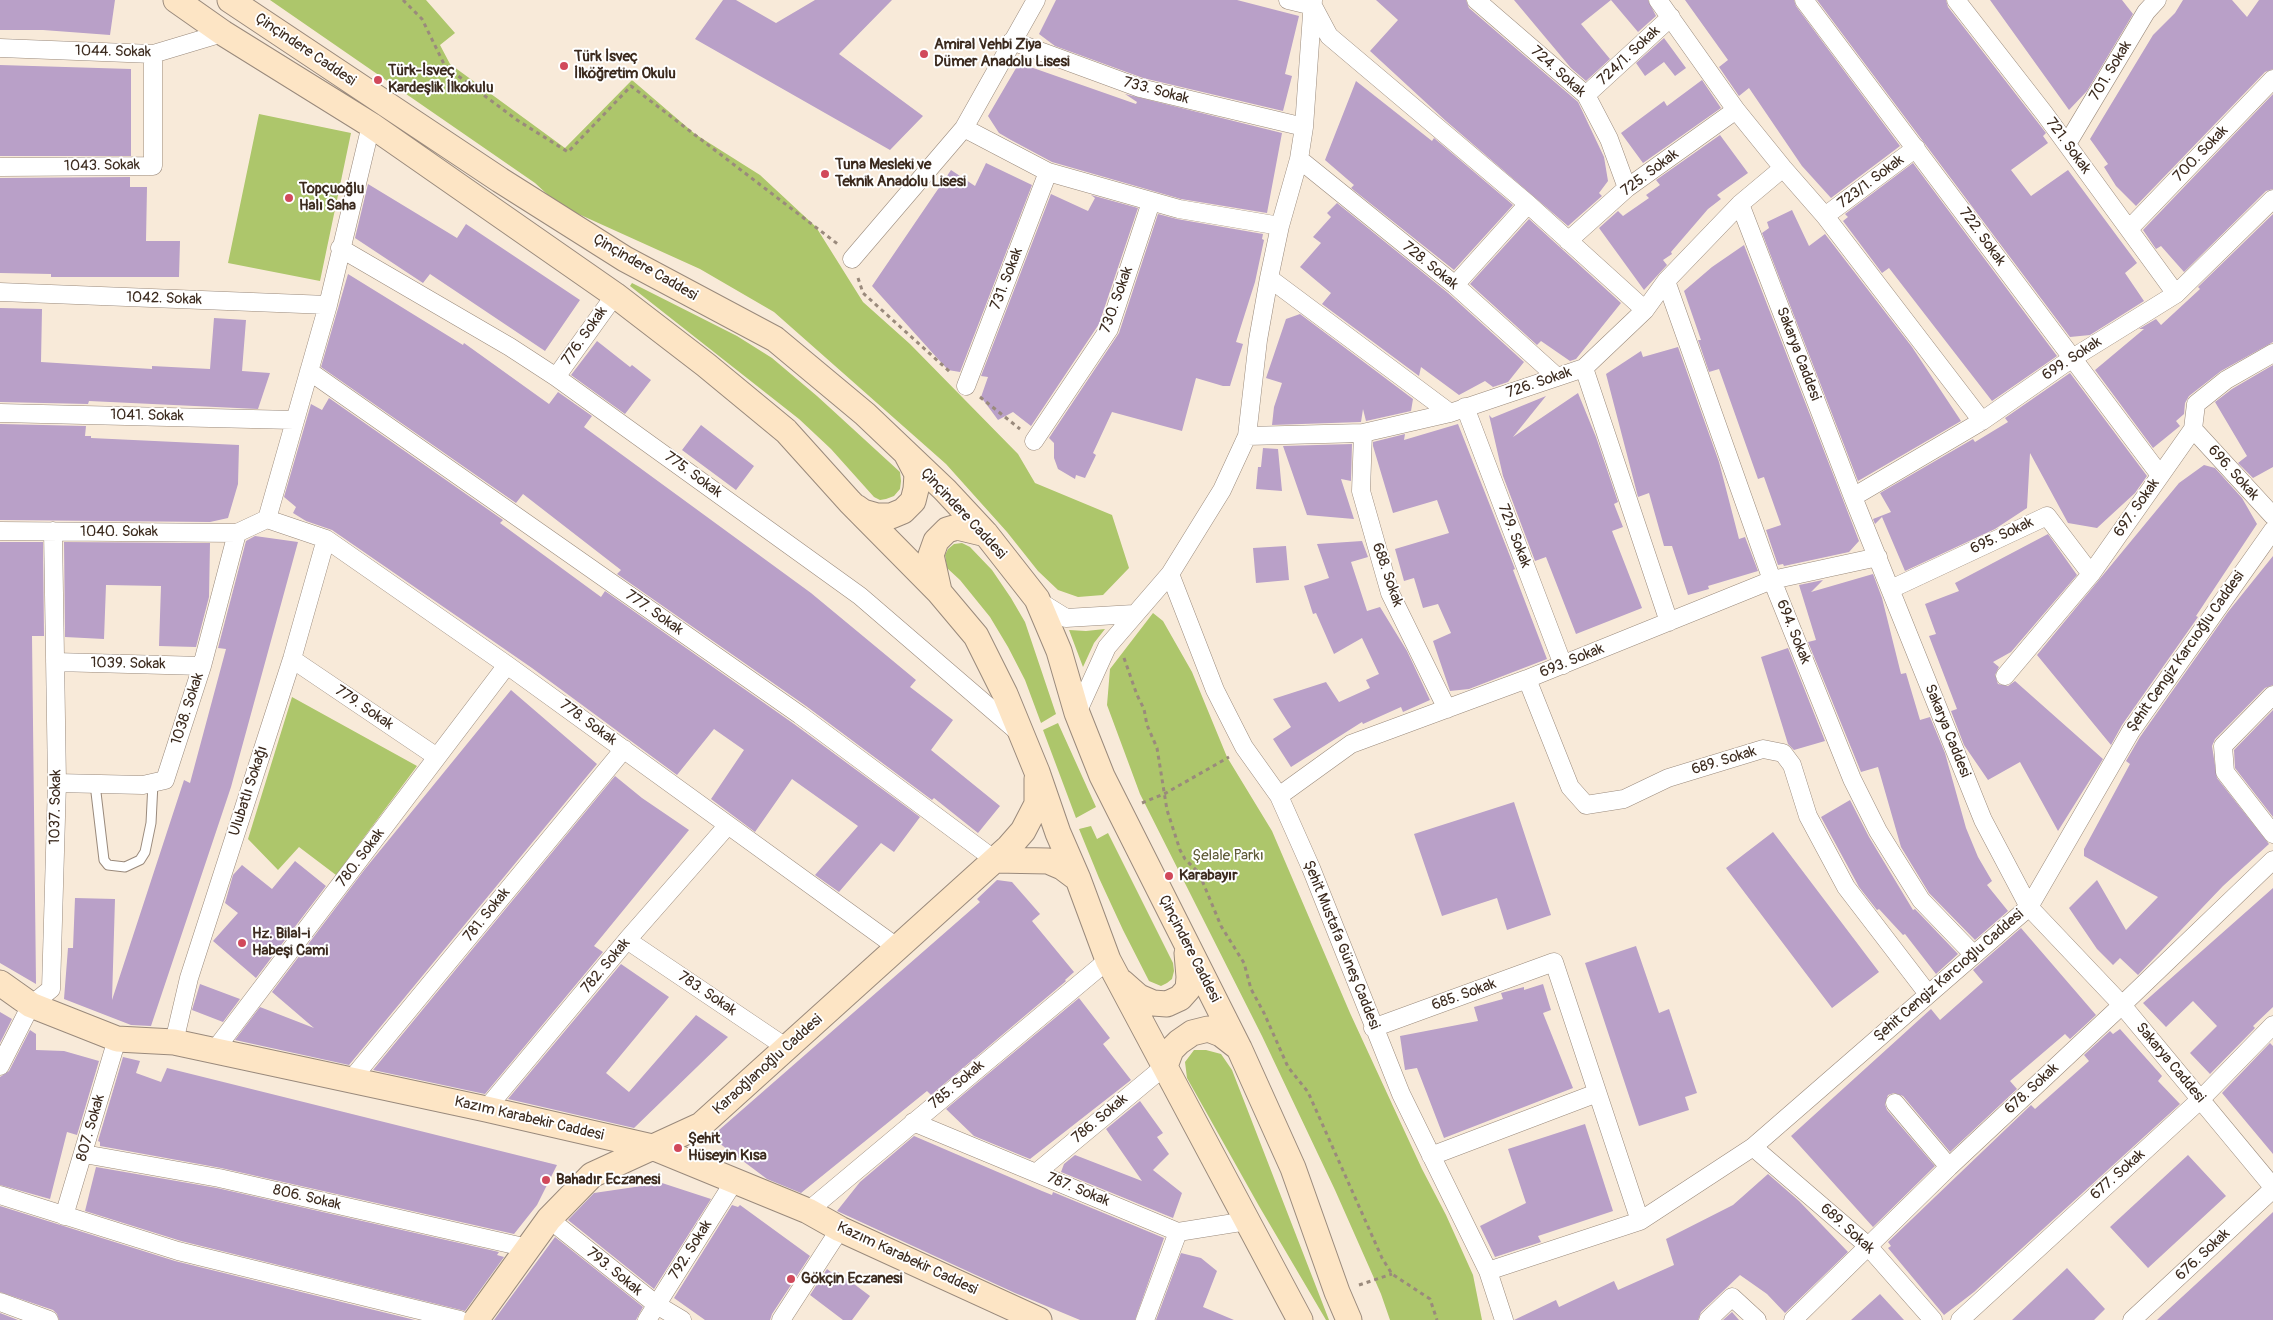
<!DOCTYPE html>
<html>
<head>
<meta charset="utf-8">
<style>
	body { margin:0 }
	canvas { display:block; background:#f8ead9 }
</style>
</head>
<body>
<canvas width="2273" height="1320"></canvas>
<script>
const ctx = document.querySelector('canvas').getContext('2d');
ctx.lineJoin = 'round';
function paint(path, color) { ctx.fillStyle = color; ctx.fill(path, 'evenodd'); }
const poly = rows => new Path2D(rows.map(r => 'M' + r).join(''));
function trace(path, color, width, dash) { ctx.strokeStyle = color; ctx.lineWidth = width; ctx.lineCap = dash ? 'butt' : 'round'; ctx.setLineDash(dash || []); ctx.stroke(path); }
function label(font, color, halo, rows, align = 'center') {
  ctx.font = font + ' Pangolin,sans-serif'; ctx.lineWidth = 4; ctx.setLineDash([]); ctx.textBaseline = 'middle'; ctx.strokeStyle = halo; ctx.fillStyle = color; for (const [text, x, y, turn = 0] of rows) {
    ctx.save(); ctx.translate(x, y); ctx.rotate((+turn || 0) * Math.PI / 180); ctx.textAlign = isNaN(turn) ? turn : align; if (halo) ctx.strokeText(text, 0, 0); ctx.fillText(text, 0, 0); ctx.restore();
  }
}
const green = poly([
	[270,0,426,0,455,33,440,45,450,64,565,148,632,80,695,134,760,175,816,227,863,302,910,344,1018,454,1035,483,1112,515,1129,568,1103,595,1078,597,1058,590,1038,571,1007,532,946,464,774,312,700,269,574,212,548,195,535,183],
	[259,114,351,133,320,281,228,263],
	[632,283,737,336,772,358,817,396,900,472,901,481,900,489,894,496,886,499,880,500,874,497,831,449,799,419,630,286],
	[962,543,970,547,992,570,1011,598,1025,622,1056,714,1041,723,1025,680,1008,647,990,617,960,580,947,568,945,555,948,549,954,544],
	[1153,613,1163,621,1192,672,1227,757,1272,831,1350,1013,1422,1169,1446,1215,1473,1275,1482,1320,1390,1320,1381,1294,1335,1190,1262,1036,1140,794,1107,705,1110,669],
	[1105,629,1094,643,1083,667,1069,630,1086,631],
	[292,697,417,766,336,875,299,847,278,870,248,839],
	[1058,723,1096,807,1076,818,1043,730],
	[1091,826,1097,839,1108,833,1173,963,1174,971,1172,979,1167,983,1161,986,1149,981,1123,930,1099,878,1079,829],
	[1194,1050,1206,1050,1221,1054,1232,1070,1329,1320,1326,1320,1259,1206,1187,1078,1185,1062]
]);
const building = poly([
	[0,0,115,0,110,35,43,30,0,30],
	[723,0,736,0,776,23,815,0,892,0,839,54,923,116,890,150,695,39],
	[1056,0,1237,0,1299,16,1285,74,1292,76,1283,111,1143,78,1055,46,1039,34],
	[1376,0,1466,0,1469,8,1578,102,1604,157,1608,181,1599,193,1602,196,1568,226,1446,121,1370,51,1398,20],
	[1514,0,1611,0,1581,24,1610,59,1586,81,1571,68],
	[1611,0,1648,0,1656,16,1638,32],
	[1685,0,1794,0,1796,6,1900,146,1831,198,1802,166,1749,88,1739,96,1719,67,1728,60],
	[1817,0,1946,0,1948,7,2046,133,2043,136,2048,143,2011,170,2031,196,2068,170,2137,263,2125,273,2144,301,2090,335,2070,337],
	[1990,0,2122,0,2133,14,2087,91,2069,110],
	[2183,0,2232,0,2247,17,2259,0,2273,0,2273,69,2265,72,2136,206,2116,186,2104,167,2108,164,2090,139,2153,35,2175,13],
	[1664,38,1686,68,1675,76,1664,62,1645,76,1636,63],
	[1019,63,1136,104,1137,102,1125,94,1282,133,1267,213,1181,199,1052,162,1011,140,999,133,988,116],
	[0,65,131,69,131,156,0,156],
	[1702,80,1721,108,1643,163,1621,133,1664,101,1667,106],
	[1356,81,1432,141,1434,138,1513,205,1454,270,1351,188,1354,185,1325,160],
	[2273,94,2273,189,2266,191,2184,272,2161,246,2156,249,2143,230],
	[1720,135,1748,173,1717,195,1721,199,1708,209,1671,252,1672,254,1663,260,1667,265,1644,290,1599,228,1618,211,1623,216,1649,198,1646,195,1660,185,1656,180],
	[986,163,1032,185,960,372,948,370,872,286,951,170,975,186],
	[1913,163,2057,356,1992,401,1889,268,1882,273,1843,221,1848,217,1845,214],
	[130,177,130,187,147,187,146,241,180,241,179,277,51,277,51,274,0,273,0,178],
	[368,184,457,238,466,224,580,300,545,351,430,274,423,283,355,238],
	[1051,194,1088,211,1095,198,1091,195,1138,208,1099,324,1031,426,1013,412,998,420,981,397,988,377,981,376],
	[1337,203,1448,293,1524,362,1508,382,1493,387,1485,381,1459,395,1421,367,1419,376,1322,304,1331,293,1300,267,1321,243,1313,237,1331,217,1327,213],
	[1792,210,1809,246,1825,234,1912,347,1961,421,1858,481,1762,233,1769,228,1767,222],
	[1158,214,1177,219,1263,234,1262,239,1264,240,1255,282,1236,342,1243,344,1230,386,1223,386,1196,378,1182,431,1112,412,1093,453,1096,455,1085,478,1076,475,1075,479,1058,469,1054,458,1054,443,1049,438,1119,333],
	[2273,214,2273,342,2221,371,2189,396,2185,403,2184,414,2176,421,2180,426,2153,448,2095,370,2144,329,2139,329,2156,319,2161,325,2200,289,2198,287],
	[1529,219,1621,303,1576,359,1570,361,1541,341,1537,345,1470,284],
	[1744,245,1859,541,1849,552,1784,566,1783,564,1778,565,1766,530,1781,525,1764,477,1758,479,1719,369,1709,372,1698,340,1701,340,1684,291,1712,267],
	[348,274,463,345,464,343,549,404,558,392,592,416,584,427,811,593,916,680,910,687,953,720,931,750,1000,806,978,833,934,798,932,800,806,706,617,574,621,570,523,494,516,503,321,367],
	[0,308,42,309,41,362,152,369,152,366,210,369,214,318,246,320,242,371,270,373,258,409,89,401,88,404,0,402],
	[1300,314,1413,399,1411,411,1366,421,1363,409,1361,422,1272,425,1274,407,1282,383,1266,378,1286,319],
	[597,341,630,367,632,365,651,380,625,414,571,375],
	[1678,347,1719,462,1739,539,1745,537,1758,571,1708,586,1709,589,1688,595,1672,546,1664,546,1649,493,1638,497,1606,374,1641,351,1643,357],
	[2273,365,2273,467,2253,478,2238,463,2247,456,2215,402,2232,389],
	[2070,373,2147,476,2135,493,2097,528,2068,523,2030,453,2027,508,1995,529,1905,571,1882,517,1875,524,1873,519,1891,512,1880,493,1973,439,1975,442,2008,422,2005,418],
	[1578,393,1596,437,1618,502,1614,504,1623,527,1612,531,1642,608,1576,634,1546,557,1535,561,1503,476,1489,415,1492,418,1546,396,1513,437],
	[329,398,503,520,500,523,601,597,605,591,794,724,920,817,894,852,881,843,839,892,815,875,858,826,792,779,755,832,711,799,744,750,714,729,677,775,532,668,332,530,306,521,293,513,296,507,284,497,311,404,322,410],
	[0,424,86,426,85,436,91,436,91,438,239,445,238,484,228,518,210,522,0,520],
	[1458,424,1515,569,1513,570,1547,659,1469,689,1450,691,1433,641,1451,633,1438,604,1423,608,1414,578,1404,581,1395,549,1449,533,1437,500,1393,513,1373,446,1373,442,1405,434,1404,440],
	[701,425,754,466,736,490,682,450],
	[1352,444,1351,481,1341,479,1354,519,1307,515,1283,446],
	[1263,448,1278,449,1282,491,1256,489,1258,467,1261,467],
	[2204,465,2215,468,2242,498,2257,524,2196,616,2198,617,2122,725,2111,745,2037,655,2179,483],
	[2048,534,2077,575,2011,652,1993,662,1999,667,1995,675,1998,684,2008,686,2015,681,2103,759,2058,831,2020,762,1988,780,1964,745,1951,711,1957,709,1929,636,1936,634,1925,604,1959,591,1955,583],
	[255,536,298,542,231,787,151,1026,131,1025,64,999,68,948,73,948,75,898,115,899,112,1000,184,780,190,783,226,649,218,648,246,541],
	[1362,541,1368,557,1351,562,1367,611,1380,607,1407,651,1430,700,1403,712,1401,707,1363,724,1362,722,1291,767,1273,739,1291,727,1273,699,1326,682,1339,702,1370,688,1366,680,1379,674,1362,638,1334,654,1316,613,1313,614,1304,586,1329,578,1317,544],
	[0,542,43,542,44,636,32,636,36,984,0,963],
	[64,542,210,543,209,597,196,647,159,646,161,586,106,585,104,639,65,637],
	[1286,546,1289,580,1256,583,1253,548],
	[2273,556,2273,685,2265,688,2215,739,2212,746,2217,778,2269,844,2223,886,2138,975,2120,958,2113,965,2097,949,2069,908,2097,880,2126,930,2158,897,2084,856,2084,849,2130,764,2126,761,2140,737,2228,612],
	[1873,574,1882,598,1901,674,1906,673,1920,720,1930,717,1945,753,1966,828,1978,857,1992,881,1987,885,2008,911,1975,940,1929,893,1901,847,1878,767,1861,772,1808,642,1816,640,1799,585,1823,580,1811,592],
	[1788,648,1825,741,1794,750,1788,744,1761,657],
	[511,690,597,764,349,1065,235,1040,260,1007,314,1028,272,992,365,869],
	[2273,710,2273,817,2235,768,2234,750],
	[615,776,642,798,689,830,594,946,603,952,485,1094,373,1070],
	[1850,800,1869,837,1913,910,1915,909,1958,954,1936,974,1905,934,1903,935,1879,909,1877,910,1859,887,1821,817],
	[1514,802,1551,915,1507,930,1497,898,1442,916,1414,834],
	[1773,832,1879,972,1832,1008,1726,868],
	[295,861,326,886,256,978,213,941,238,913,225,903,233,875,242,865,272,889],
	[997,880,1012,882,1040,914,1032,921,1074,972,1065,980,1066,981,931,1095,927,1091,801,1193,767,1179,711,1137,980,902,977,899],
	[2273,888,2273,1007,2253,1026,2255,1028,2210,1074,2190,1053,2217,1026,2193,1001,2166,1027,2143,1003],
	[2021,928,2096,1015,2070,1039,2065,1034,2010,1081,2017,1089,1950,1152,1903,1096,1894,1093,1888,1095,1885,1104,1887,1110,1935,1166,1873,1227,1791,1136,1931,1009,1940,1020,1983,982,1973,970],
	[1636,946,1659,1013,1669,1009,1697,1093,1685,1097,1689,1110,1639,1126,1585,963],
	[621,964,669,997,606,1073,629,1092,696,1015,728,1037,634,1128,508,1099],
	[200,984,240,999,223,1022,192,1010],
	[1543,984,1551,1010,1543,1013,1573,1088,1444,1138,1417,1068,1405,1070,1400,1036,1478,1021,1474,1007,1503,999,1501,993,1524,987,1524,990],
	[1079,998,1110,1038,1103,1044,1131,1080,1030,1159,974,1136,946,1109],
	[0,1012,12,1019,0,1043],
	[2120,1029,2162,1076,2158,1081,2180,1104,1974,1292,1944,1315,1888,1248,1891,1246,1888,1242,2031,1105,2035,1109,2089,1061,2084,1055,2110,1031,2113,1034],
	[30,1030,36,1034,36,1050,64,1051,99,1061,77,1135,67,1132,50,1199,0,1185,0,1077,9,1071],
	[2270,1043,2273,1046,2273,1154,2222,1093],
	[123,1057,140,1061,136,1073,161,1082,167,1068,557,1165,537,1205,514,1234,221,1168,100,1146,100,1142,98,1141],
	[1140,1101,1163,1133,1157,1137,1169,1154,1153,1170,1182,1193,1173,1218,1061,1172,1064,1164,1075,1155,1142,1181,1106,1129],
	[1585,1124,1613,1211,1538,1236,1541,1242,1495,1257,1480,1226,1526,1203,1508,1149],
	[914,1136,1042,1191,1052,1195,1053,1192,1164,1238,1135,1320,1080,1320,1015,1293,837,1211,860,1182],
	[2188,1155,2226,1196,2148,1268,2110,1227],
	[96,1167,217,1188,499,1252,497,1255,504,1257,465,1311,181,1241,85,1211],
	[1768,1174,1799,1201,1848,1252,1785,1313,1767,1294,1740,1275,1701,1312,1698,1320,1514,1320,1556,1300,1559,1307,1614,1281,1618,1290,1674,1265,1666,1239,1733,1205],
	[662,1183,711,1199,654,1289,568,1220,594,1193],
	[732,1205,738,1207,740,1205,810,1256,772,1314,770,1320,705,1320,674,1298],
	[0,1206,175,1261,415,1320,59,1320,57,1314,53,1310,0,1292],
	[2273,1212,2273,1320,2157,1320,2220,1262],
	[555,1237,643,1307,636,1320,494,1320],
	[1181,1253,1201,1258,1217,1271,1203,1307,1234,1320,1156,1320],
	[2067,1268,2105,1309,2094,1320,2012,1320],
	[827,1269,835,1275,838,1272,870,1296,852,1320,843,1320,810,1295],
	[1880,1294,1904,1320,1851,1320],
	[1732,1312,1739,1320,1723,1320],
	[0,1313,18,1320,0,1320]
]);
const path = poly([
	[403,0,422,19,445,66,517,120,568,152,631,86,839,245],
	[858,278,863,293,950,372],
	[980,397,1020,429],
	[1124,658,1137,695,1144,709,1147,725,1157,748,1167,810,1180,850,1185,859,1199,873,1221,926,1244,963,1251,989,1264,1013,1288,1067,1308,1092,1382,1258,1392,1274,1430,1299,1437,1320],
	[1142,803,1166,793,1229,757],
	[1359,1285,1392,1274]
]);
const lane = poly([
	[95,784,104,860,108,865,125,867,140,860,145,852,151,823,153,783]
]);
const street = poly([
	[1288,0,1313,6,1329,36,1528,204,1645,310],
	[1476,0,1586,95,1609,139,1627,188],
	[1658,0,1736,110,1783,168,1825,216,1982,421],
	[1804,0,2160,475],
	[1956,0,2044,113,2176,294],
	[1012,41,1140,88,1304,127],
	[0,48,153,54,223,33],
	[1586,95,1671,17],
	[964,128,1048,172,1179,209,1280,226],
	[2067,144,2146,12,2157,0],
	[1299,159,1455,285,1557,377],
	[0,167,153,166,153,54],
	[1740,204,1853,497,1983,820,2029,907,2122,1005,2273,1187],
	[1825,216,1916,148],
	[2129,229,2273,79],
	[1568,241,1627,188,1736,110],
	[340,248,510,347,556,377,860,596,1018,732],
	[852,259,964,128,1036,0],
	[1269,278,1450,413],
	[1666,281,1772,580,1852,779,1878,831,1921,900,1974,955],
	[1455,285,1528,204],
	[0,292,328,305],
	[1584,368,1669,622],
	[309,371,800,715,995,860],
	[556,377,615,295],
	[966,386,1048,172],
	[1465,407,1563,665],
	[0,413,294,420],
	[2193,429,2273,516],
	[1363,433,1361,491,1390,593,1447,709],
	[1247,436,1363,433,1450,413,1584,368,1645,310,1666,281,1740,204,1783,168],
	[1034,441,1109,329,1151,202],
	[1853,497,1982,421,2071,359,2176,294,2273,199],
	[267,519,326,539,507,665,898,948],
	[267,519,328,305,371,125],
	[0,531,237,533,267,519],
	[1170,574,1215,690,1244,747,1279,796,1311,868,1401,1094,1488,1271,1504,1320],
	[1891,589,2047,516,2091,574],
	[1037,600,1066,618,1134,614],
	[292,659,437,757],
	[55,662,202,666],
	[2005,676,2091,574,2193,429,2196,404,2226,380,2273,353],
	[1527,679,1570,787,1586,805,1624,799,1668,778,1763,749,1783,753,1792,765,1808,816,1846,887,1928,994],
	[2273,695,2223,746,2225,772,2273,834],
	[1077,713,1107,647,1170,574,1222,490,1247,436,1258,340,1269,278,1280,226,1299,159,1304,127,1313,0],
	[57,783,143,785,165,780,202,666,237,533],
	[1279,796,1351,744,1527,679,1772,580,1878,557],
	[627,940,787,1048],
	[1373,1028,1554,962,1640,1221],
	[174,1042,189,978,292,659,326,539],
	[214,1051,507,665],
	[0,1066,31,1005,51,989,57,783,53,531],
	[350,1081,624,749],
	[1895,1103,1949,1167],
	[486,1109,627,940,728,825],
	[913,1122,1178,1232,1247,1221],
	[1753,1147,1867,1245,1933,1320],
	[84,1154,219,1178,528,1248],
	[1431,1156,1597,1093],
	[1036,1173,1165,1066],
	[0,1195,178,1251,460,1320],
	[808,1211,1108,960],
	[64,1216,117,1039],
	[549,1219,657,1305,682,1320],
	[1488,1271,1640,1221,1753,1147,2029,907,2131,731,2273,530],
	[0,1302,49,1320],
	[647,1320,735,1180],
	[781,1320,840,1229],
	[1145,1320,1178,1232],
	[1708,1320,1732,1297,1757,1320],
	[1793,1320,1949,1167,2122,1005,2273,860],
	[1960,1320,2201,1099,2273,1025],
	[2132,1320,2273,1189]
]);
const secondary = poly([
	[176,0,223,33,371,125,615,295,706,365,786,431,850,502,939,592,976,636,1005,694,1037,772,1058,833,1078,879,1108,960,1300,1320],
	[230,0,500,180,625,259,775,339,865,414,945,490,986,534,1037,599,1059,651,1077,713,1102,776,1239,1048,1293,1168,1337,1292,1349,1320],
	[856,507,863,512,877,516,891,516,903,511,913,501,916,489,917,474,907,455],
	[939,591,931,555,936,541,947,530,957,527,986,534],
	[995,860,1048,861,1062,867,1078,879],
	[1122,982,1139,997,1153,1003,1167,1004,1180,998,1188,989,1189,977,1187,953],
	[0,983,31,1005,117,1039,174,1042,486,1109,652,1147,808,1211,840,1229,1039,1320],
	[1165,1066,1171,1050,1179,1042,1192,1033,1208,1029,1221,1034,1239,1048],
	[476,1320,549,1219,592,1175,701,1125,1009,847,1023,831,1037,804,1037,779]
]);
const markers = [
	[924,54,5,"#d1495b"],
	[564,66,5,"#d1495b"],
	[378,80,5,"#d1495b"],
	[825,174,5,"#d1495b"],
	[289,198,5,"#d1495b"],
	[1169,876,5,"#d1495b"],
	[242,943,5,"#d1495b"],
	[678,1148,5,"#d1495b"],
	[546,1180,5,"#d1495b"],
	[791,1279,5,"#d1495b"]
];
const poiNames = [
	["Amiral Vehbi Ziya",934,45],
	["Dümer Anadolu Lisesi",934,62],
	["Türk İsveç",574,57],
	["İlköğretim Okulu",574,74],
	["Türk-İsveç",388,71],
	["Kardeşlik İlkokulu",388,88],
	["Tuna Mesleki ve",835,165],
	["Teknik Anadolu Lisesi",835,182],
	["Topçuoğlu",299,189],
	["Halı Saha",299,206],
	["Karabayır",1179,876],
	["Hz. Bilal-i",252,934],
	["Habeşi Cami",252,951],
	["Şehit",688,1139],
	["Hüseyin Kısa",688,1156],
	["Bahadır Eczanesi",556,1180],
	["Gökçin Eczanesi",801,1279]
];
const streetNames = [
	["Çinçindere Caddesi",305,50,34],
	["1044. Sokak",113,52,1],
	["724/1. Sokak",1629,56,-43],
	["701. Sokak",2111,71,-59],
	["724. Sokak",1558,72,42],
	["733. Sokak",1156,91,15],
	["721. Sokak",2068,146,54],
	["700. Sokak",2201,154,-46],
	["1043. Sokak",102,166,-1],
	["725. Sokak",1650,173,-37],
	["723/1. Sokak",1871,182,-37],
	["722. Sokak",1982,237,54],
	["728. Sokak",1430,266,39],
	["Çinçindere Caddesi",645,268,30],
	["731. Sokak",1007,279,-69],
	["1042. Sokak",164,299,2],
	["730. Sokak",1117,300,-70],
	["776. Sokak",585,336,-55],
	["Sakarya Caddesi",1798,354,69],
	["699. Sokak",2072,359,-33],
	["726. Sokak",1539,383,-19],
	["1041. Sokak",147,416,1],
	["696. Sokak",2233,473,48],
	["775. Sokak",693,475,36],
	["697. Sokak",2137,508,-55],
	["Çinçindere Caddesi",963,514,47],
	["1040. Sokak",119,532],
	["729. Sokak",1514,536,69],
	["695. Sokak",2002,536,-25],
	["688. Sokak",1387,575,71],
	["777. Sokak",654,613,35],
	["694. Sokak",1793,632,68],
	["Şehit Cengiz Karcıoğlu Caddesi",2186,652,-55],
	["693. Sokak",1572,661,-22],
	["1039. Sokak",128,664,1],
	["779. Sokak",364,708,34],
	["1038. Sokak",188,709,-72],
	["778. Sokak",588,723,36],
	["Sakarya Caddesi",1947,731,68],
	["689. Sokak",1724,761,-17],
	["Ulubatlı Sokağı",249,791,-72],
	["1037. Sokak",56,807,-89],
	["780. Sokak",361,858,-53],
	["781. Sokak",487,915,-51],
	["Şehit Mustafa Güneş Caddesi",1341,945,68],
	["Çinçindere Caddesi",1189,949,63],
	["782. Sokak",606,966,-50],
	["Şehit Cengiz Karcıoğlu Caddesi",1949,976,-41],
	["783. Sokak",707,994,34],
	["685. Sokak",1464,995,-20],
	["Sakarya Caddesi",2170,1063,50],
	["Karaoğlanoğlu Caddesi",768,1065,-42],
	["785. Sokak",957,1085,-40],
	["678. Sokak",2032,1089,-43],
	["Kazım Karabekir Caddesi",529,1119,13],
	["786. Sokak",1100,1119,-40],
	["807. Sokak",91,1128,-74],
	["677. Sokak",2118,1175,-42],
	["787. Sokak",1078,1190,22],
	["806. Sokak",307,1198,13],
	["689. Sokak",1847,1229,42],
	["792. Sokak",691,1250,-58],
	["676. Sokak",2203,1255,-43],
	["Kazım Karabekir Caddesi",907,1259,25],
	["793. Sokak",614,1272,39]
];
const parkNames = [
	["Şelale Parkı",1228,856]
];
paint(green, '#adc66b');
paint(building, '#b9a0c8');
trace(lane, '#9a8a7c', 11);
trace(street, '#9a8a7c', 19);
trace(secondary, '#9a8a7c', 27);
trace(path, '#9a8a7c', 3, [4, 4]);
trace(lane, '#fff', 9);
trace(street, '#fff', 18);
trace(secondary, '#fde5c5', 25);
for (const [x, y, r, color] of markers) { const dot = new Path2D(); dot.arc(x, y, r, 0, 2 * Math.PI); ctx.fillStyle = color; ctx.fill(dot); trace(dot, '#fff', 2); }
label('bold 15px', '#3b2a1e', '#fff', poiNames, 'left');
label('15px', '#3b2a1e', '#fff', streetNames);
label('15px', '#5d5935', '#fff', parkNames);
</script>
</body>
</html>
